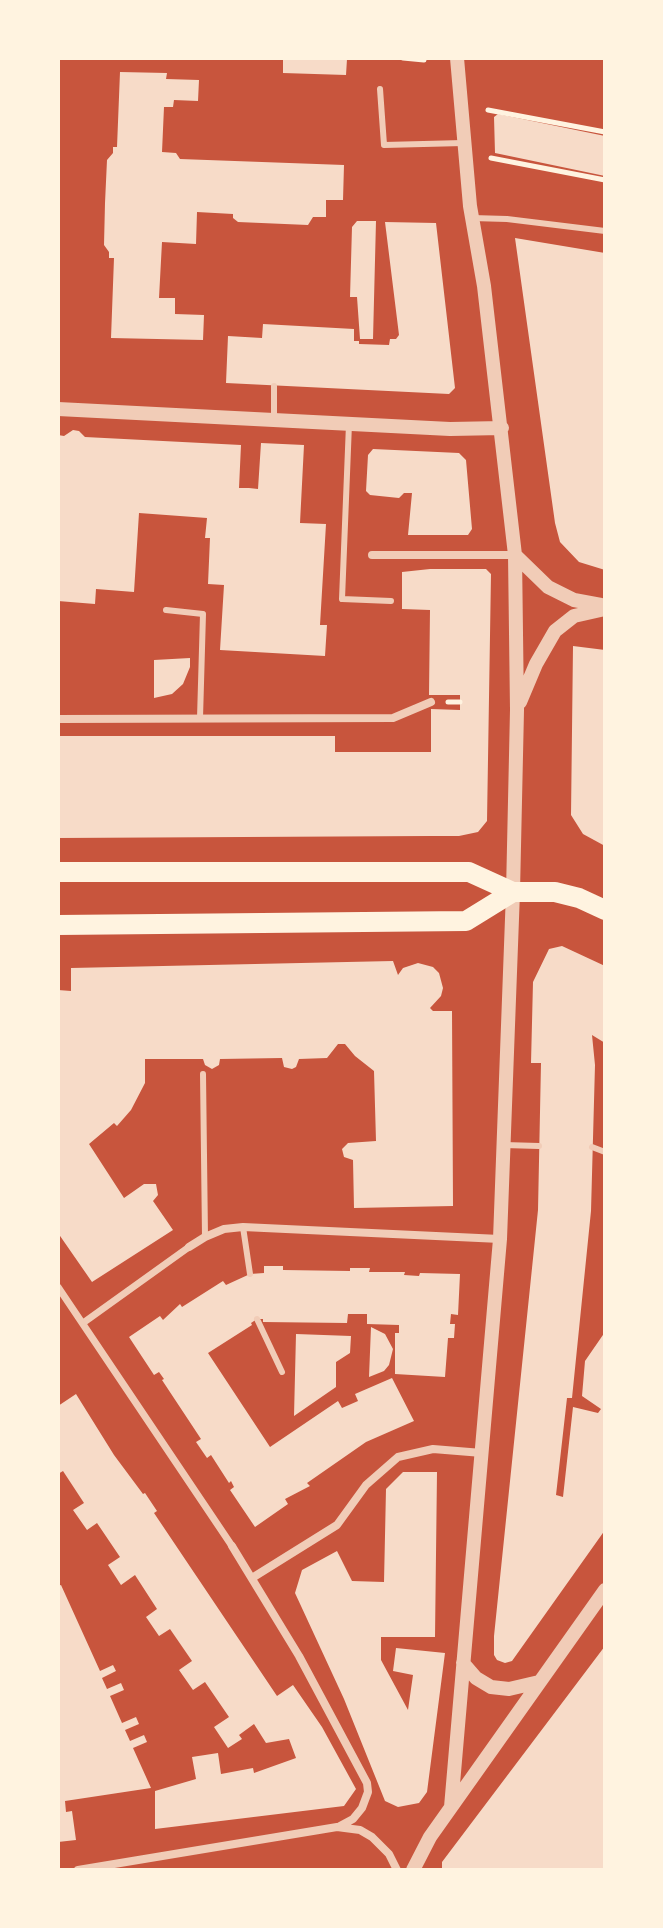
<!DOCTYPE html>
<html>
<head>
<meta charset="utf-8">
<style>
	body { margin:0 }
	#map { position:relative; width:663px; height:1928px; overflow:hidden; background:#c8553d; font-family:Mulish,sans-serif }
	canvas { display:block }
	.frame { position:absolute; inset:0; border:60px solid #fff3e0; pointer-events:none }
</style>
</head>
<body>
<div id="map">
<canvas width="663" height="1928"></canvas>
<div class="frame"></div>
</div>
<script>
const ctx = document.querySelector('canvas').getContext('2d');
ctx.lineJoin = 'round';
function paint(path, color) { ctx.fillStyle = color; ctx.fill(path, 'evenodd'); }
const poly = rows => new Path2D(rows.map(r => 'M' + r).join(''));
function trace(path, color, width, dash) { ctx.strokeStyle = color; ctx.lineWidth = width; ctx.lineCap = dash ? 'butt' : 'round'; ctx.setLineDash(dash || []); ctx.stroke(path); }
const building = poly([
	[283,58,347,59,346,75,283,73],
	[120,72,167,73,166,79,199,80,198,101,174,100,173,107,164,107,162,152,176,153,180,159,344,165,343,200,326,200,326,217,313,217,308,225,238,222,233,218,233,214,197,212,196,244,162,242,159,298,175,298,175,314,204,315,203,340,111,338,114,258,109,258,109,252,104,245,105,203,107,160,113,153,113,147,117,147],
	[498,114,605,136,605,176,495,153,494,117],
	[357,221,376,221,373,339,360,339,357,297,350,297,352,227],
	[385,222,436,223,455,388,449,394,226,383,228,336,262,338,263,324,354,329,354,341,359,341,359,344,389,345,390,339,396,339,399,335],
	[515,238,605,253,605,570,579,562,560,542,555,523],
	[73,430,79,431,85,437,241,445,239,488,249,488,258,489,261,443,304,445,300,523,326,524,320,625,327,625,325,656,220,650,224,585,208,584,210,538,205,538,207,518,139,513,134,592,96,589,95,604,58,601,58,435,64,436],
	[373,449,459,453,466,460,472,529,468,535,408,535,412,493,404,493,399,498,370,495,366,491,368,455],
	[430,569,486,569,491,574,487,821,478,832,459,836,430,836,58,838,58,736,335,736,335,752,431,752,431,709,460,710,460,695,429,695,430,610,402,609,402,572],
	[573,646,605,650,605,846,583,834,571,815],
	[190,658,190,667,183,684,172,694,154,698,154,660],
	[562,946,605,966,605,1043,592,1035,595,1065,591,1211,572,1398,567,1398,556,1495,563,1497,573,1407,598,1413,601,1409,582,1396,585,1361,605,1332,605,1530,512,1661,505,1663,497,1660,494,1655,494,1636,538,1210,541,1063,531,1063,533,982,549,949],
	[393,961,398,975,403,968,418,963,433,967,439,973,443,988,441,996,430,1008,433,1011,452,1011,453,1206,354,1208,353,1160,344,1157,342,1149,348,1143,376,1141,374,1071,355,1056,345,1044,338,1044,327,1058,299,1059,296,1067,292,1069,284,1067,282,1058,220,1059,219,1065,212,1069,205,1065,203,1059,145,1059,145,1083,131,1110,117,1126,114,1123,89,1144,124,1198,144,1184,156,1184,158,1195,153,1201,173,1230,92,1282,58,1233,58,990,71,991,71,968],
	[264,1266,283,1266,283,1270,350,1271,350,1268,370,1268,369,1272,405,1272,404,1275,419,1276,420,1273,460,1274,458,1315,451,1314,450,1324,455,1324,454,1338,448,1338,445,1377,395,1374,395,1333,399,1333,399,1325,367,1324,367,1314,348,1314,347,1323,263,1322,263,1319,257,1319,251,1323,252,1325,208,1353,270,1447,338,1401,342,1408,358,1401,355,1394,392,1378,414,1421,366,1442,307,1483,310,1486,285,1499,288,1504,255,1527,230,1490,234,1487,231,1481,229,1483,211,1455,207,1458,196,1442,201,1439,162,1380,164,1379,159,1372,154,1375,129,1337,160,1316,163,1320,180,1304,182,1307,223,1281,226,1285,250,1274,264,1273],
	[371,1327,385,1334,393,1349,389,1365,384,1371,369,1377],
	[296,1334,351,1336,350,1353,336,1362,336,1387,294,1416],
	[76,1394,114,1455,143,1494,145,1493,157,1511,154,1513,277,1696,293,1685,322,1727,356,1789,344,1806,155,1829,155,1791,196,1779,192,1757,218,1753,221,1774,253,1768,254,1773,296,1758,289,1739,266,1743,254,1724,239,1735,242,1739,228,1748,214,1727,229,1717,205,1682,193,1690,179,1670,192,1661,170,1629,159,1636,146,1617,157,1609,135,1575,121,1585,108,1565,120,1557,97,1523,87,1530,73,1510,84,1503,63,1471,58,1474,58,1406],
	[403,1472,437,1472,435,1637,381,1637,381,1660,408,1710,413,1675,393,1671,396,1648,445,1653,427,1792,419,1803,398,1807,385,1801,344,1699,295,1593,302,1570,337,1551,352,1581,384,1582,386,1489],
	[61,1585,100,1671,113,1665,116,1671,102,1678,107,1689,121,1683,124,1690,110,1696,122,1723,136,1717,139,1724,125,1730,130,1741,144,1735,147,1742,133,1748,151,1788,65,1801,66,1812,72,1811,76,1840,58,1842,58,1586],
	[605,1646,605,1870,442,1870,442,1862]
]);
const path = poly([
	[403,58,424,60],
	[488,110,605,132],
	[491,158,605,180],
	[448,702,460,702]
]);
const service = poly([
	[380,89,384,145,463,143],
	[472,218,507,219,605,231],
	[274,386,274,420],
	[349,424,342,599,391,601],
	[166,610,203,614,200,718],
	[203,1074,205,1237],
	[504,1145,539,1146],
	[592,1147,605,1152],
	[243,1227,250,1274],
	[257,1319,282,1372]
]);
const pedestrian = poly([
	[58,1287,232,1546],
	[83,1323,189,1247]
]);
const minor = poly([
	[372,555,515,555],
	[58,719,393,718,431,702],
	[189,1247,205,1237,224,1229,243,1227,500,1239],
	[232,1546,299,1656,367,1783,368,1792,362,1808,353,1819,340,1826],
	[252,1578,337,1525,366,1485,398,1457,433,1449,482,1453],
	[78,1870,337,1827,360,1830,372,1837,389,1854,397,1870]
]);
const tertiary = poly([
	[58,409,450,429,502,428],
	[515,555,548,587,574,600,601,605],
	[520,702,536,664,555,631,574,616,605,609],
	[463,1663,476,1678,491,1687,509,1689,539,1682],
	[451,1807,500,1239,513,892,517,710,515,555,484,286,470,206,457,58],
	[413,1870,430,1837,605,1590]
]);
const primary = poly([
	[58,872,469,872,513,892,555,892,579,898,605,910],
	[58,925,466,921,513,892]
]);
paint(building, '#f7dbc8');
trace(path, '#fff3e0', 5);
trace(service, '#f1ccb7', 6);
trace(pedestrian, '#f1ccb7', 7);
trace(minor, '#f1ccb7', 8);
trace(tertiary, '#f1ccb7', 14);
trace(primary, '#fff3e0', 20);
</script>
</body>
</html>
